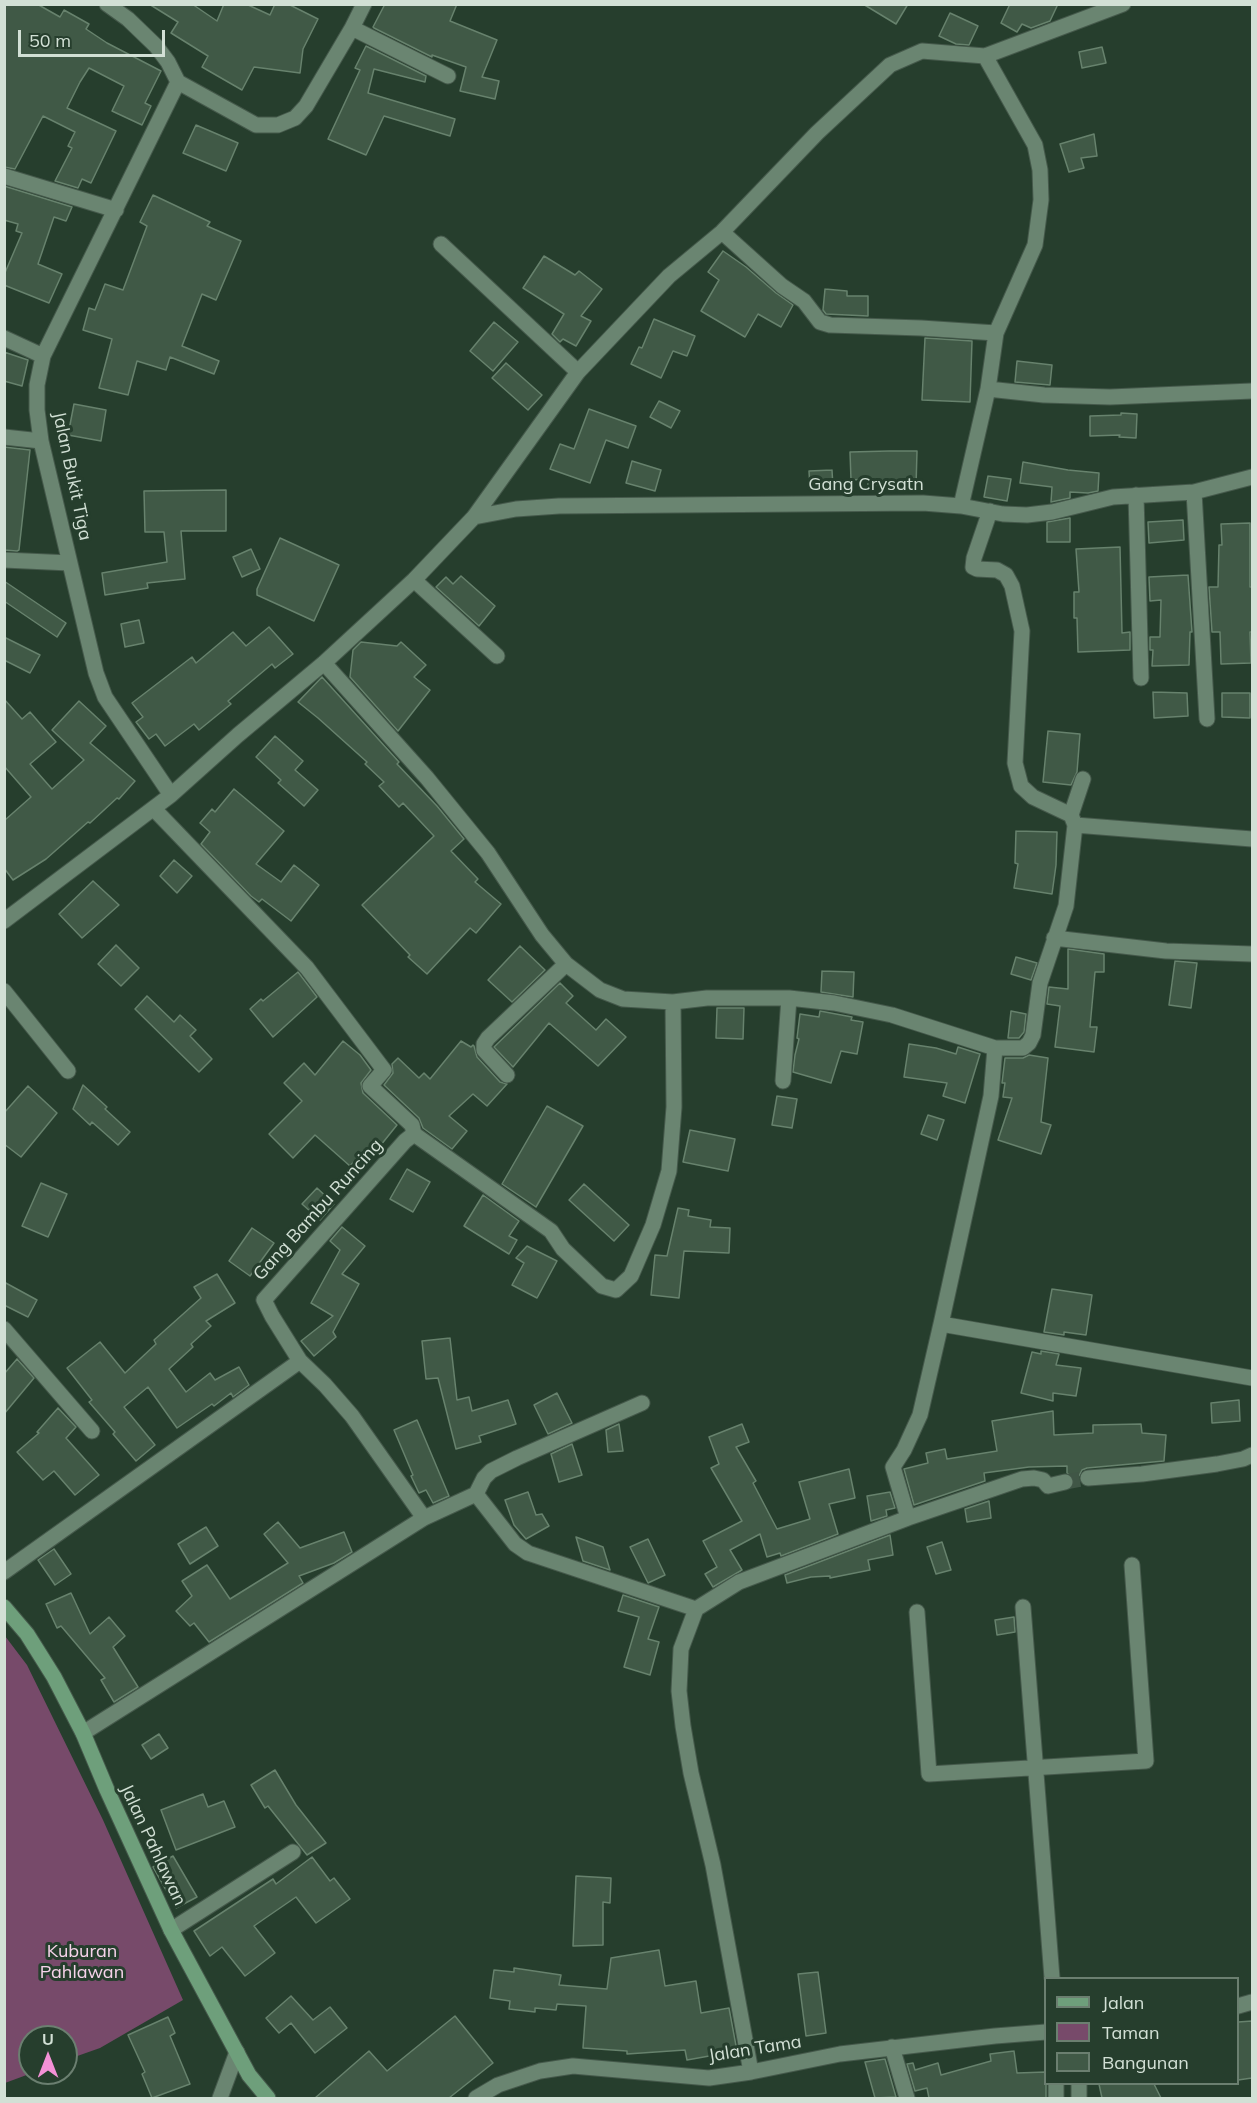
<!DOCTYPE html>
<html>
<head>
<meta charset="utf-8">
<style>
	body { margin:0 }
	#map { position:relative; width:1257px; height:2103px; overflow:hidden; background:#263e2d; font-family:Mulish,sans-serif }
	canvas { display:block }
	.frame { position:absolute; inset:0; border:6px solid #d2e0d5; pointer-events:none }
	.legend { position:absolute; left:1044px; top:1977px; width:195px; height:108px; box-sizing:border-box; background:#263e2d; border:2px solid #6b7f70; margin:0; padding:8px 10px; list-style:none; font-size:18px; color:#d2e0d5 }
	.legend li { display:flex; align-items:center; gap:12px; height:30px }
	.legend b { width:30px; border:2px solid #6b7f70 }
	.north { position:absolute; left:18px; top:2025px; width:60px; height:60px; box-sizing:border-box; background:#263e2d; border:2px solid #6b7f70; border-radius:50%; rotate:0deg; font-size:16px; font-weight:700; line-height:24px; text-align:center; color:#d2e0d5 }
	.north::after { content:''; display:block; margin:auto; width:21px; height:27px; background:#f391d6; clip-path:polygon(50% 0,100% 100%,50% 72%,0 100%) }
	.scale { position:absolute; left:18px; top:30px; width:147px; height:27px; box-sizing:border-box; border:3px solid #d2e0d5; border-top:0; padding-left:8px; font-size:18px; line-height:21px; white-space:nowrap; color:#d2e0d5; -webkit-text-stroke:4px #263e2d; paint-order:stroke }
</style>
</head>
<body>
<div id="map">
<canvas width="1257" height="2103"></canvas>
<div class="frame"></div>
<ul class="legend">
<li><b style="height:8px;background:#6e9f7b"></b>Jalan</li>
<li><b style="height:16px;background:#774a6a"></b>Taman</li>
<li><b style="height:16px;background:#405946"></b>Bangunan</li>
</ul>
<div class="north">U</div>
<div class="scale">50 m</div>
</div>
<script>
const ctx = document.querySelector('canvas').getContext('2d');
ctx.lineJoin = 'round';
function paint(path, color) { ctx.fillStyle = color; ctx.fill(path, 'evenodd'); }
const poly = rows => new Path2D(rows.map(r => 'M' + r).join(''));
function trace(path, color, width, dash) { ctx.strokeStyle = color; ctx.lineWidth = width; ctx.lineCap = dash ? 'butt' : 'round'; ctx.setLineDash(dash || []); ctx.stroke(path); }
function label(font, color, halo, rows, align = 'center') {
  ctx.font = font + ' Mulish,sans-serif'; ctx.lineWidth = 6; ctx.setLineDash([]); ctx.textBaseline = 'middle'; ctx.strokeStyle = halo; ctx.fillStyle = color; for (const [text, x, y, turn = 0] of rows) {
    ctx.save(); ctx.translate(x, y); ctx.rotate((+turn || 0) * Math.PI / 180); ctx.textAlign = isNaN(turn) ? turn : align; if (halo) ctx.strokeText(text, 0, 0); ctx.fillText(text, 0, 0); ctx.restore();
  }
}
const green = poly([
	[5,1636,27,1665,103,1820,183,2000,100,2048,66,2060,66,2037,30,2037,30,2073,32,2073,5,2083]
]);
const building = poly([
	[4,4,37,4,60,17,64,10,89,24,86,29,107,43,161,71,145,103,151,106,142,125,112,111,124,86,89,68,80,82,67,108,116,131,91,183,82,179,78,188,55,181,72,148,68,146,75,132,43,116,15,169,4,167,4,4],
	[149,4,192,4,217,21,224,4,246,4,270,15,275,4,288,4,318,19,303,49,300,73,254,67,242,90,202,67,208,56,171,33,178,22,149,4],
	[385,4,457,4,450,21,497,40,482,77,499,81,495,99,460,91,466,67,432,55,432,57,374,28,373,27,385,4],
	[863,4,908,4,896,24,863,4],
	[1010,4,1058,4,1050,21,1031,28,1022,24,1017,32,1001,23,1010,4],
	[950,13,978,26,969,45,956,44,939,36,950,13],
	[366,46,426,76,425,82,374,69,368,93,455,119,450,136,384,116,366,155,328,139,360,70,355,68,366,46],
	[1102,47,1106,63,1082,68,1079,52,1102,47],
	[196,125,238,143,226,171,183,153,196,125],
	[1094,134,1097,156,1081,158,1084,168,1069,172,1060,144,1094,134],
	[4,186,72,207,66,221,54,217,38,264,62,274,49,303,4,285,4,275,22,233,16,231,18,224,4,220,4,186],
	[153,195,210,222,207,226,241,241,216,300,202,294,182,346,219,361,214,374,170,357,166,370,137,361,128,395,99,388,112,339,83,330,89,308,95,310,105,284,123,290,147,226,140,222,153,195],
	[723,251,746,267,776,293,793,305,781,327,758,314,745,337,701,311,719,280,708,272,723,251],
	[544,256,575,275,579,271,602,289,581,316,591,321,576,346,563,339,560,342,552,334,564,314,523,288,544,256],
	[825,289,847,291,847,296,868,296,868,316,826,314,823,310,825,289],
	[654,319,695,336,687,356,673,351,661,378,631,364,639,347,642,348,654,319],
	[494,322,518,342,493,371,470,351,494,322],
	[925,338,972,341,970,402,922,400,925,338],
	[4,352,28,360,22,386,4,381,4,352],
	[1017,361,1052,365,1050,385,1015,382,1017,361],
	[506,363,542,395,528,410,492,378,506,363],
	[659,401,680,411,671,428,650,417,659,401],
	[74,404,106,410,101,441,68,435,74,404],
	[589,409,636,426,628,448,606,440,590,483,550,469,560,444,574,449,589,409],
	[1121,413,1137,414,1136,438,1119,437,1120,435,1090,436,1090,416,1121,415,1121,413],
	[4,447,30,450,19,550,17,551,4,550,4,447],
	[889,451,917,451,916,487,868,485,868,479,851,480,850,452,889,451],
	[632,461,661,470,655,491,626,483,632,461],
	[1023,462,1068,470,1099,473,1098,491,1088,493,1070,492,1070,498,1051,502,1052,487,1020,483,1023,462],
	[832,470,833,487,810,488,809,471,832,470],
	[988,476,1011,479,1007,501,984,497,988,476],
	[226,490,226,531,181,531,185,579,147,583,148,588,105,595,102,573,167,562,164,532,145,532,144,491,226,490],
	[1070,518,1070,542,1047,542,1047,522,1070,518],
	[1183,520,1184,540,1149,543,1148,522,1183,520],
	[1250,523,1250,587,1252,587,1252,632,1250,632,1251,663,1221,664,1220,632,1212,632,1209,587,1218,587,1219,545,1222,545,1221,524,1250,523],
	[280,538,339,565,314,621,257,595,257,589,280,538],
	[1120,547,1122,633,1130,632,1130,650,1078,652,1077,618,1074,618,1074,592,1079,592,1076,549,1120,547],
	[251,549,260,569,242,577,233,557,251,549],
	[1188,575,1192,632,1190,632,1189,665,1152,666,1153,650,1150,650,1150,637,1160,637,1161,600,1150,601,1149,577,1188,575],
	[461,576,495,606,479,626,436,587,446,577,453,584,461,576],
	[4,581,66,623,57,637,4,601,4,581],
	[139,620,144,643,125,647,121,624,139,620],
	[269,627,293,654,275,668,272,664,228,701,231,704,199,730,194,724,165,746,156,734,149,739,136,722,143,717,132,703,192,657,196,663,233,632,246,646,269,627],
	[4,637,40,655,30,673,4,660,4,637],
	[361,642,397,646,401,642,426,665,414,677,430,690,398,731,350,677,353,650,361,642],
	[322,677,399,762,397,764,437,806,464,839,451,851,478,879,475,882,501,904,476,933,470,928,427,974,408,957,410,955,362,905,434,836,403,803,399,807,379,786,384,782,365,764,367,762,318,718,298,702,322,677],
	[1153,692,1187,693,1188,716,1154,718,1153,692],
	[1222,693,1250,693,1250,718,1222,717,1222,693],
	[4,699,22,719,30,712,56,742,30,764,52,789,84,760,52,730,79,701,106,726,90,743,135,781,119,799,117,798,90,823,88,822,46,859,13,880,4,868,5,820,31,797,4,766,4,699],
	[1048,731,1080,734,1077,772,1071,785,1043,782,1048,731],
	[275,736,303,761,295,770,318,790,304,806,278,783,281,780,256,757,275,736],
	[234,789,284,831,256,864,281,882,294,865,319,885,291,921,262,899,259,902,251,896,201,844,210,832,200,823,212,809,215,812,234,789],
	[1016,831,1057,832,1056,865,1052,894,1014,888,1018,864,1015,863,1016,831],
	[174,860,192,876,177,893,160,876,174,860],
	[93,881,119,905,82,938,59,914,93,881],
	[116,945,139,968,121,986,98,964,116,945],
	[520,946,545,970,512,1002,488,980,520,946],
	[1068,949,1104,954,1104,972,1095,972,1090,1027,1097,1027,1094,1052,1055,1047,1060,1006,1047,1004,1049,987,1068,989,1068,949],
	[1016,957,1037,963,1031,980,1011,974,1016,957],
	[1175,961,1197,963,1191,1008,1169,1005,1175,961],
	[822,971,854,972,853,997,821,992,822,971],
	[298,972,317,997,273,1037,250,1009,261,999,263,1001,298,972],
	[560,983,573,996,566,1003,596,1030,606,1019,626,1037,598,1066,549,1023,513,1067,494,1047,560,983],
	[147,996,174,1022,180,1015,196,1030,190,1036,212,1059,199,1072,135,1009,147,996],
	[717,1008,744,1008,743,1039,716,1038,717,1008],
	[820,1011,852,1017,851,1020,863,1022,857,1054,841,1051,831,1083,793,1072,795,1055,799,1039,797,1038,800,1014,819,1017,820,1011],
	[1011,1011,1026,1014,1024,1032,1019,1038,1008,1038,1011,1011],
	[343,1041,360,1055,371,1070,361,1083,363,1093,397,1125,372,1156,365,1149,350,1166,315,1135,293,1158,269,1134,302,1101,284,1083,304,1063,315,1075,343,1041],
	[461,1041,471,1047,473,1045,474,1046,477,1057,500,1082,507,1084,487,1106,473,1094,449,1116,467,1131,452,1149,423,1128,419,1118,384,1085,393,1073,392,1064,398,1058,419,1078,424,1073,430,1079,461,1041],
	[909,1044,936,1048,956,1054,958,1047,980,1054,965,1103,943,1096,947,1083,904,1077,909,1044],
	[1029,1055,1048,1058,1041,1122,1051,1125,1041,1154,998,1140,1012,1098,1003,1097,1005,1083,1002,1083,1005,1058,1023,1058,1029,1055],
	[83,1085,107,1107,105,1109,130,1132,118,1145,92,1122,90,1125,73,1109,83,1085],
	[28,1086,57,1113,21,1157,4,1144,4,1113,28,1086],
	[777,1096,797,1099,792,1128,772,1125,777,1096],
	[547,1106,583,1126,536,1207,502,1184,547,1106],
	[928,1115,944,1120,937,1140,921,1134,928,1115],
	[690,1130,735,1139,728,1171,683,1162,690,1130],
	[407,1169,430,1182,413,1212,390,1199,407,1169],
	[41,1183,67,1194,48,1237,22,1226,41,1183],
	[584,1184,629,1225,614,1241,569,1200,584,1184],
	[317,1188,334,1204,320,1220,302,1204,317,1188],
	[483,1195,519,1221,509,1236,517,1240,509,1254,464,1226,483,1195],
	[678,1208,689,1210,688,1216,711,1220,710,1227,730,1228,729,1253,684,1251,679,1298,651,1295,655,1255,667,1256,678,1208],
	[342,1227,365,1246,342,1274,359,1284,333,1332,336,1337,314,1356,301,1341,333,1316,311,1303,340,1250,330,1241,342,1227],
	[252,1228,274,1243,250,1276,229,1261,252,1228],
	[527,1246,557,1261,537,1298,512,1285,524,1263,516,1258,527,1246],
	[217,1274,235,1303,206,1321,211,1326,191,1344,193,1347,169,1369,186,1392,210,1373,215,1380,239,1367,249,1385,233,1397,231,1393,214,1406,212,1404,177,1428,148,1387,124,1407,155,1445,136,1461,113,1434,115,1432,89,1402,92,1400,67,1368,100,1342,125,1373,156,1344,154,1340,201,1298,194,1287,217,1274],
	[4,1282,37,1300,28,1317,4,1305,4,1282],
	[1052,1289,1092,1295,1086,1335,1064,1332,1064,1335,1044,1332,1052,1289],
	[450,1338,457,1400,469,1397,472,1411,508,1400,516,1424,479,1436,481,1442,456,1449,438,1378,426,1379,422,1341,450,1338],
	[1041,1351,1059,1354,1056,1365,1081,1368,1076,1396,1053,1393,1053,1401,1021,1393,1032,1352,1041,1354,1041,1351],
	[17,1359,34,1378,4,1414,4,1374,17,1359],
	[557,1393,572,1423,548,1434,534,1405,557,1393],
	[1239,1400,1240,1421,1212,1423,1211,1403,1239,1400],
	[58,1408,76,1427,66,1438,99,1475,75,1495,54,1471,43,1480,17,1452,39,1433,37,1432,58,1408],
	[1053,1411,1054,1435,1093,1433,1093,1425,1141,1424,1142,1433,1166,1435,1164,1461,1087,1468,1082,1470,1079,1476,1073,1477,1067,1473,1067,1466,1029,1467,984,1473,985,1481,914,1505,904,1469,928,1463,926,1453,945,1449,947,1459,997,1451,992,1421,1053,1411],
	[417,1420,449,1496,433,1503,426,1490,419,1493,411,1476,413,1475,394,1430,417,1420],
	[619,1424,623,1451,608,1452,606,1430,619,1424],
	[742,1424,749,1442,736,1447,756,1481,753,1483,777,1529,810,1519,799,1482,849,1469,855,1498,829,1504,838,1534,781,1556,780,1553,767,1557,760,1534,730,1550,742,1570,713,1587,705,1574,717,1567,703,1541,742,1521,711,1468,719,1464,709,1437,742,1424],
	[572,1444,582,1475,559,1482,551,1454,572,1444],
	[528,1492,536,1515,542,1514,549,1526,526,1539,514,1525,505,1500,528,1492],
	[890,1492,895,1508,886,1510,887,1516,871,1521,867,1496,890,1492],
	[989,1501,991,1518,967,1522,965,1509,989,1501],
	[278,1522,300,1548,344,1532,352,1552,334,1563,299,1576,303,1583,209,1642,194,1623,190,1626,176,1611,192,1596,182,1581,207,1565,230,1599,288,1563,264,1534,278,1522],
	[206,1527,218,1546,190,1564,178,1544,206,1527],
	[890,1535,893,1555,868,1560,870,1570,830,1578,830,1576,811,1577,787,1583,785,1575,890,1535],
	[576,1537,603,1547,610,1570,583,1561,576,1537],
	[648,1539,665,1575,648,1583,630,1547,648,1539],
	[942,1542,951,1570,936,1574,927,1547,942,1542],
	[54,1549,71,1574,55,1585,38,1560,54,1549],
	[71,1593,90,1634,109,1617,125,1636,113,1647,138,1687,114,1702,101,1680,105,1678,61,1626,57,1628,46,1604,71,1593],
	[623,1595,659,1607,648,1639,659,1642,650,1675,624,1667,639,1617,618,1611,623,1595],
	[1014,1617,1015,1632,997,1635,995,1620,1014,1617],
	[159,1734,168,1748,151,1759,142,1745,159,1734],
	[275,1770,296,1805,326,1843,307,1855,268,1806,265,1808,251,1785,275,1770],
	[203,1794,208,1807,224,1801,235,1827,176,1850,161,1810,203,1794],
	[173,1856,197,1897,176,1908,153,1867,173,1856],
	[312,1857,330,1881,334,1878,350,1899,316,1923,296,1897,264,1919,254,1926,275,1953,245,1976,222,1947,210,1956,194,1931,273,1879,276,1884,312,1857],
	[576,1876,611,1878,610,1903,603,1902,603,1945,573,1946,576,1876],
	[659,1950,665,1986,696,1981,701,2013,729,2008,737,2051,687,2060,685,2050,627,2054,627,2051,583,2048,586,2006,557,2004,556,2010,535,2008,535,2012,509,2009,510,2001,490,1998,494,1970,514,1972,514,1968,561,1975,559,1985,607,1989,611,1958,659,1950],
	[818,1972,826,2033,806,2036,798,1974,818,1972],
	[291,1996,313,2020,330,2007,347,2028,315,2053,291,2023,279,2033,266,2018,291,1996],
	[455,2016,493,2063,449,2098,315,2098,369,2051,387,2071,455,2016],
	[168,2017,175,2033,170,2036,190,2084,152,2098,142,2074,145,2072,128,2035,168,2017],
	[1252,2021,1252,2078,1238,2080,1238,2022,1252,2021],
	[1014,2051,1017,2073,1046,2072,1046,2098,929,2098,927,2088,915,2091,907,2064,913,2063,915,2070,938,2063,941,2075,991,2061,990,2054,1014,2051],
	[885,2059,896,2097,875,2098,865,2062,885,2059],
	[1099,2084,1154,2084,1161,2098,1102,2098,1099,2084]
]);
const minorTunnel = poly([
	[1065,1482,1088,1478]
]);
const minor = poly([
	[107,4,128,19,156,46,168,62,178,82],
	[352,28,448,76],
	[178,82,256,125,278,125,295,118,306,106,352,28,364,4],
	[4,176,116,210],
	[722,232,782,286,804,301,820,322,830,325,921,328,996,333],
	[441,244,578,372],
	[4,338,43,356],
	[988,389,1044,395,1110,397,1252,391],
	[4,437,41,441],
	[1194,492,1207,719],
	[1136,495,1141,678],
	[961,506,988,389,996,333,1035,245,1041,200,1040,170,1035,145,985,56],
	[990,511,974,558,973,567,977,569,997,570,1006,575,1012,586,1022,631,1015,763,1021,786,1033,797,1071,815,1075,825,1066,906,1040,983,1033,1035,1029,1043,1023,1048,995,1048],
	[474,517,516,509,559,506,923,503,961,506,1003,514,1027,515,1052,512,1113,497,1194,492,1252,477],
	[4,560,70,563],
	[414,580,497,656],
	[324,663,427,778,488,853,542,935,566,964,600,990,623,999,673,1002,707,998,789,998,834,1003,892,1015,995,1048,991,1096,941,1324],
	[171,795,238,735,324,663,414,580,474,517,578,372,669,276,722,232,817,133,890,65,922,51,985,56,1123,4],
	[154,809,307,968,384,1070,370,1086,412,1125,414,1134],
	[1071,815,1083,779],
	[1075,825,1252,839],
	[4,921,171,795,105,697,96,673,41,441,37,410,37,385,43,356,178,82],
	[1054,938,1166,951,1252,954],
	[4,991,68,1071],
	[507,1075,484,1050,484,1044,488,1038,566,964],
	[783,1081,789,998],
	[414,1134,551,1231,563,1249,602,1286,616,1290,631,1276,653,1225,669,1171,674,1107,673,1002],
	[414,1134,405,1141,264,1300,272,1316,300,1361,325,1385,352,1416,424,1518],
	[4,1329,92,1431],
	[1088,1478,1142,1474,1217,1464,1243,1459,1252,1455],
	[476,1494,484,1478,491,1471,517,1458,642,1403],
	[908,1518,1022,1479,1034,1478,1043,1480,1048,1486,1065,1482],
	[4,1572,300,1361],
	[1023,1607,1052,1978],
	[917,1612,929,1774,1146,1761,1132,1565],
	[83,1733,424,1518,476,1494,515,1544,528,1553,696,1609],
	[171,1930,293,1852],
	[1238,2006,1252,2002],
	[892,2047,907,2098],
	[751,2072,713,1865,691,1773,683,1726,679,1691,681,1649,696,1609,739,1582,908,1518,893,1467,904,1450,920,1415,941,1324,1252,1378],
	[1056,2084,1056,2098],
	[1079,2084,1079,2098],
	[220,2098,237,2052],
	[476,2098,498,2085,540,2071,573,2066,709,2078,751,2072,840,2054,995,2036,1046,2032]
]);
const primary = poly([
	[4,1607,27,1634,54,1677,83,1733,107,1790,171,1930,249,2075,268,2098]
]);
const streetNames = [
	["Jalan Bukit Tiga",72,476,78],
	["Gang Crysatn",866,485],
	["Gang Bambu Runcing",318,1210,-48],
	["Jalan Pahlawan",153,1845,65],
	["Jalan Tama",755,2049,-9]
];
const parkNames = [
	["Kuburan",82,1952],
	["Pahlawan",82,1973]
];
paint(green, '#774a6a');
paint(building, '#405946');
trace(building, '#67826d', 1.5);
trace(minorTunnel, '#405646', 15, [15, 8]);
trace(minor, '#45594b', 17);
trace(primary, '#45594b', 17);
trace(minor, '#6a8571', 15);
trace(primary, '#6e9f7b', 15);
label('18px', '#d2e0d5', '#263e2d', streetNames);
label('18px', '#f7d3ea', '#263e2d', parkNames);
</script>
</body>
</html>
